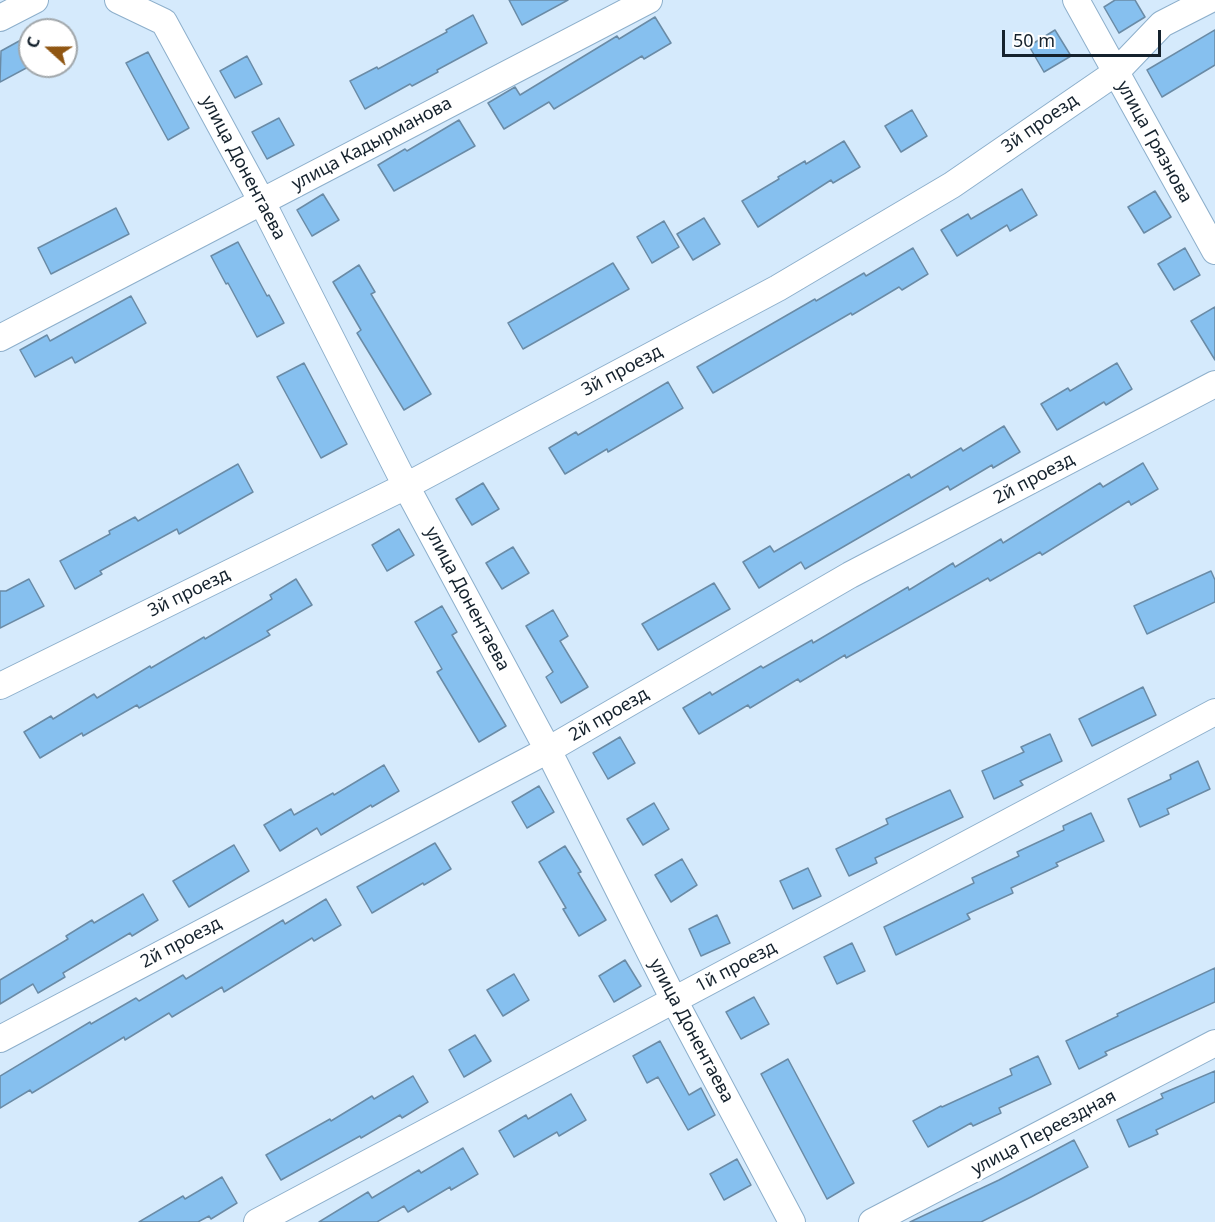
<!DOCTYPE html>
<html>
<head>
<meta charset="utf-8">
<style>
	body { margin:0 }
	#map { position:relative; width:1215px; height:1222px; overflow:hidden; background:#d5eafc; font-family:"Noto Sans",sans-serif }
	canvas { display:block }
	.north { position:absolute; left:18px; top:18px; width:60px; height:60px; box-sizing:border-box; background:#fff; border:2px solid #a1a7ab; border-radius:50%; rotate:291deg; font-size:16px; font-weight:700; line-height:24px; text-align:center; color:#15222d }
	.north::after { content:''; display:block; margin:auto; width:21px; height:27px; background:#905612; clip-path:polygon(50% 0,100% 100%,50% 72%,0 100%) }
	.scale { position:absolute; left:1002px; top:30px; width:159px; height:27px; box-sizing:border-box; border:3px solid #15222d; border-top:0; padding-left:8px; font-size:18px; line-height:21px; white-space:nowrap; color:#15222d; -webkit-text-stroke:4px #fff; paint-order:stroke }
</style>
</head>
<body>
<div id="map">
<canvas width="1215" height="1222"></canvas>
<div class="north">С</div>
<div class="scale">50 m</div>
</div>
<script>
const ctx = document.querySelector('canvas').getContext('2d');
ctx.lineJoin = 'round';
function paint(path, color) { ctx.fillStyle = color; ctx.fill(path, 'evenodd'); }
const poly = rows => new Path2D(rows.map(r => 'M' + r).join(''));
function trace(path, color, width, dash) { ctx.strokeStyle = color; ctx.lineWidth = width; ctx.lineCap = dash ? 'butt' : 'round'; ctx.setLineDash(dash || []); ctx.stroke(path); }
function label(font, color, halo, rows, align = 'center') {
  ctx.font = font + ' "Noto Sans",sans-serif'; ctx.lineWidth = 6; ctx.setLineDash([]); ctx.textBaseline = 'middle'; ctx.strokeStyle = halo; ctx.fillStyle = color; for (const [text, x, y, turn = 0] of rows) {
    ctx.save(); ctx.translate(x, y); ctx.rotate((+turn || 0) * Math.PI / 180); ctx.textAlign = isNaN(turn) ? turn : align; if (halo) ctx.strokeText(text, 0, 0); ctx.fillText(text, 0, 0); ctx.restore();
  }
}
const building = poly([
	[509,0,568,0,522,25,509,0],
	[1115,0,1135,0,1145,17,1119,33,1104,7,1115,0],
	[473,15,487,43,437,70,438,72,412,86,410,84,365,109,350,81,377,67,378,69,447,32,446,30,473,15],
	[655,17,671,43,644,59,642,56,554,109,549,102,504,129,488,103,515,87,520,95,617,36,619,39,655,17],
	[1055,30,1071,56,1044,72,1029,46,1055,30],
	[1215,30,1215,65,1162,97,1147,70,1215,30],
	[30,35,30,66,0,82,1,51,30,35],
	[148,52,189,128,168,140,126,63,148,52],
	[247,56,262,84,235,98,220,71,247,56],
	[912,110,927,136,901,152,885,126,912,110],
	[279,118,294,145,267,159,252,132,279,118],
	[459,120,475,146,394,191,378,165,405,149,407,151,459,120],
	[844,141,860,167,833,183,831,180,758,227,742,201,779,179,778,177,805,161,806,164,844,141],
	[1022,189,1037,215,1010,231,1007,225,957,256,941,230,968,214,971,219,1022,189],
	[1155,191,1171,217,1144,233,1128,207,1155,191],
	[323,194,339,220,312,236,297,210,323,194],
	[116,208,129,234,51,274,38,248,116,208],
	[704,218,720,244,693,260,677,234,704,218],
	[664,221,679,247,652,263,637,237,664,221],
	[238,242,267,296,269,295,284,323,257,337,228,283,226,284,211,256,238,242],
	[913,248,928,274,902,290,899,287,852,315,851,313,713,393,697,367,815,299,816,301,864,273,866,276,913,248],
	[1185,248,1200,275,1174,290,1158,264,1185,248],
	[613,263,629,289,523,349,508,323,613,263],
	[359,265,375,292,371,294,431,394,404,410,357,333,361,330,333,282,359,265],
	[131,296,146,323,75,363,72,357,35,377,20,350,47,335,50,341,131,296],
	[1215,307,1215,360,1191,321,1215,307],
	[304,363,347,444,321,458,277,377,304,363],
	[1117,363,1132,389,1106,405,1104,402,1057,430,1041,404,1068,388,1070,391,1117,363],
	[668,382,683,408,608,452,607,449,565,474,549,448,576,432,578,435,668,382],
	[1004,426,1020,452,993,468,992,465,950,490,948,486,805,569,801,562,759,588,743,562,770,546,774,552,909,474,911,478,961,448,963,451,1004,426],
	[1143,463,1158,489,1131,505,1129,501,1042,555,1040,552,990,581,988,578,846,658,845,655,800,682,798,679,750,708,748,705,699,734,683,708,710,692,712,695,761,666,763,668,812,640,813,643,908,587,909,590,953,563,955,567,1001,539,1003,543,1100,483,1103,487,1143,463],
	[238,464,253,492,179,534,177,529,100,571,102,574,75,589,60,561,110,534,109,531,135,517,138,521,238,464],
	[483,483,499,509,472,525,456,499,483,483],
	[399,529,414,555,387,571,372,545,399,529],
	[513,547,529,573,502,589,486,563,513,547],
	[1211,571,1215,580,1215,602,1147,634,1134,606,1211,571],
	[29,579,44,606,0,628,0,591,6,591,29,579],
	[296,579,312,605,267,631,270,635,139,708,137,705,83,736,82,733,40,758,24,732,51,716,53,719,94,694,97,698,150,666,151,668,204,637,205,639,272,599,270,595,296,579],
	[714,583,730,609,658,650,642,624,714,583],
	[442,606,457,632,452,635,506,726,479,742,437,672,442,669,415,622,442,606],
	[553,610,568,636,560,641,588,687,561,703,546,677,553,672,526,626,553,610],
	[1143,687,1156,715,1092,746,1079,719,1143,687],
	[1050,734,1062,761,1020,781,1023,785,994,799,982,771,1024,752,1021,747,1050,734],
	[620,737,635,763,608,779,593,753,620,737],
	[1198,761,1210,789,1167,809,1169,814,1140,827,1128,799,1171,779,1170,775,1198,761],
	[384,765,399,791,372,807,371,805,321,835,317,828,280,851,264,825,291,809,294,815,333,793,334,795,384,765],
	[539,786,554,812,527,828,512,802,539,786],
	[950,790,963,817,875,858,877,863,849,876,836,849,888,824,886,819,950,790],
	[654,803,669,829,643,845,627,819,654,803],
	[1091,813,1104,841,1056,863,1058,866,1011,888,1013,893,967,914,970,919,896,955,884,927,974,883,972,878,1019,856,1017,852,1064,830,1063,826,1091,813],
	[435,843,451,869,424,885,423,883,372,913,357,887,435,843],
	[234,845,249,871,189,907,173,881,234,845],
	[565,846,581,872,578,873,606,920,579,936,563,909,566,908,539,862,565,846],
	[682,859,697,885,671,902,655,875,682,859],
	[808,868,821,896,793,909,780,881,808,868],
	[143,894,158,920,132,936,130,933,63,973,65,977,38,993,33,984,0,1004,0,980,68,939,66,936,92,920,94,923,143,894],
	[326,899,341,925,314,941,312,938,224,992,222,987,172,1017,169,1013,125,1040,124,1037,32,1093,30,1090,0,1108,0,1076,90,1022,91,1024,136,998,139,1001,183,975,186,979,283,920,285,924,326,899],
	[717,915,730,943,701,956,689,929,717,915],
	[852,943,865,971,837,984,824,957,852,943],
	[625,960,641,986,614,1002,599,976,625,960],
	[1215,968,1215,1002,1105,1052,1107,1055,1079,1069,1066,1041,1118,1016,1117,1014,1215,968],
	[514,974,529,1000,503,1016,487,990,514,974],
	[754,997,769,1024,741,1039,726,1012,754,997],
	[475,1035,491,1061,464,1077,449,1050,475,1035],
	[660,1041,689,1095,701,1088,715,1115,688,1130,658,1077,647,1083,633,1056,660,1041],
	[1038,1056,1051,1084,999,1108,1001,1113,973,1126,971,1123,928,1147,913,1121,941,1106,942,1107,1012,1075,1010,1069,1038,1056],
	[788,1059,854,1183,827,1199,761,1074,788,1059],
	[1215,1071,1215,1102,1156,1130,1158,1134,1129,1147,1117,1120,1163,1098,1161,1094,1215,1071],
	[413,1076,428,1102,402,1118,400,1115,361,1138,360,1136,281,1180,266,1155,330,1119,331,1121,372,1096,374,1099,413,1076],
	[571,1094,586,1120,559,1136,557,1132,514,1157,499,1131,526,1115,528,1119,571,1094],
	[1074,1140,1088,1167,1031,1197,981,1222,910,1222,999,1180,1074,1140],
	[463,1148,478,1174,451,1190,450,1187,408,1212,404,1206,377,1222,319,1222,368,1192,372,1198,419,1170,421,1173,463,1148],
	[737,1159,751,1185,724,1200,710,1174,737,1159],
	[222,1177,237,1203,211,1219,209,1216,198,1222,139,1222,183,1196,185,1199,222,1177]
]);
const minor = poly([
	[118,0,164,22,262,202,406,486,548,750,674,1000,792,1222],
	[1076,0,1215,251],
	[0,18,35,0],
	[0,338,649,0],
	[0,686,406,486,778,288,952,185,1115,73,1162,24,1209,0],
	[0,1039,548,750,850,575,1215,384],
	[257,1222,1215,712],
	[872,1222,1215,1043]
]);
const streetNames = [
	["3й проезд",1040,124,-35],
	["улица Грязнова",1154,142,61],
	["улица Кадырманова",372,144,-28],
	["улица Донентаева",243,168,62],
	["3й проезд",622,371,-28],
	["2й проезд",1034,479,-28],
	["3й проезд",189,593,-26],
	["улица Донентаева",467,599,62],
	["2й проезд",609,715,-30],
	["2й проезд",181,943,-28],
	["1й проезд",736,967,-28],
	["улица Донентаева",691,1031,62],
	["улица Переездная",1044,1133,-28]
];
paint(building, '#86c0ef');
trace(building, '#6a8ba6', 1.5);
trace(minor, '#8dafcb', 28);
trace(minor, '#fff', 26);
label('18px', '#15222d', '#fff', streetNames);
</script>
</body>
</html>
